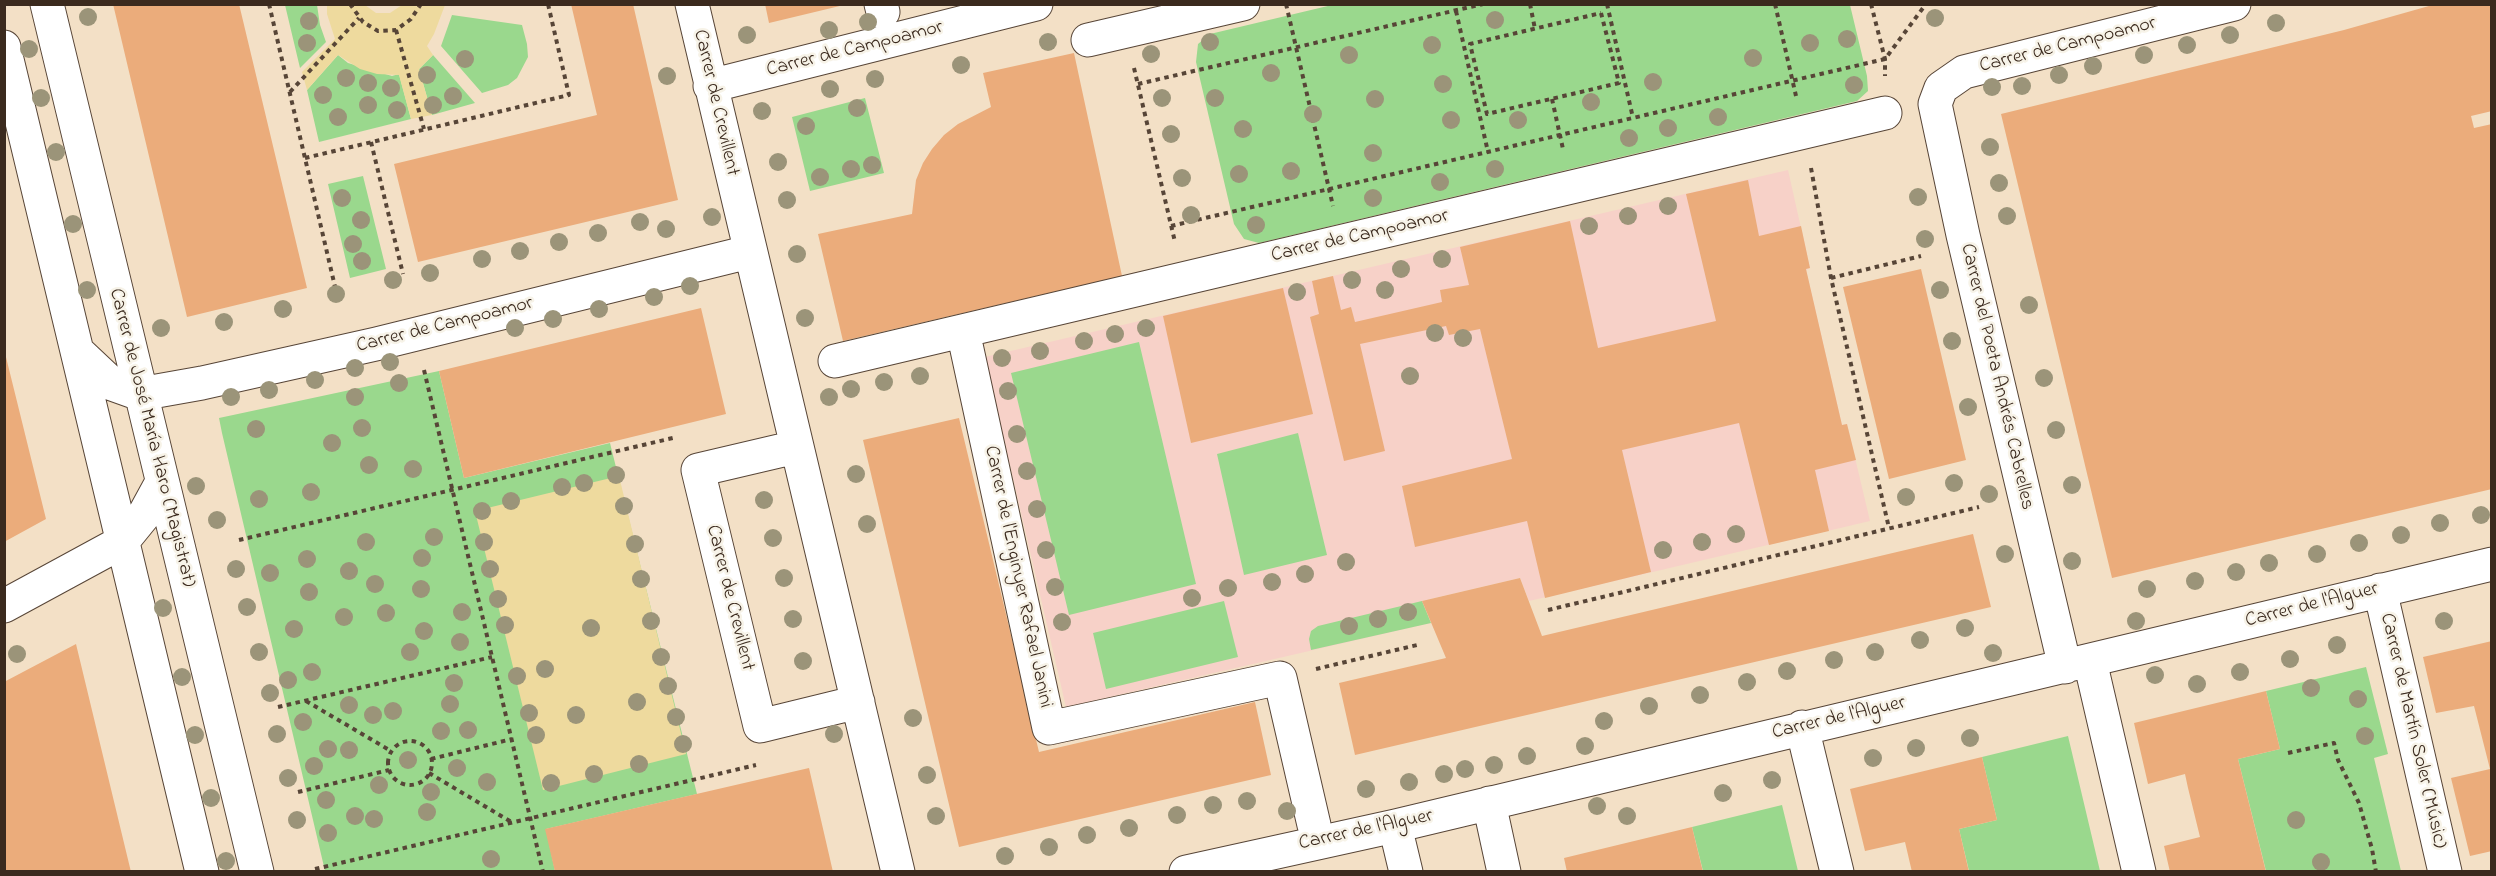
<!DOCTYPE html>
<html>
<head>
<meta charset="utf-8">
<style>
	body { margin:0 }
	#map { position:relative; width:2496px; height:876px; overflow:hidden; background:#f3e0c6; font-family:"Indie Flower",sans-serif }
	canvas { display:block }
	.frame { position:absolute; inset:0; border:6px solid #3b2a1e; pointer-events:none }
</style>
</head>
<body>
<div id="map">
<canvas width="2496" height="876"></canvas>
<div class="frame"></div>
</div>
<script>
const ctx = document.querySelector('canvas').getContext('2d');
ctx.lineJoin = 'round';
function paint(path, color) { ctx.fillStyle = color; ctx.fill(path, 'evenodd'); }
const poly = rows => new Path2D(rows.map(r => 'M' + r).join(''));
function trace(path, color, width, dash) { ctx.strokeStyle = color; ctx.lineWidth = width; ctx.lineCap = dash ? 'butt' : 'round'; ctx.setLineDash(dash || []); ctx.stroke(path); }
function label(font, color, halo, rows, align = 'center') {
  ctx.font = font + ' "Indie Flower",sans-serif'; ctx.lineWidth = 5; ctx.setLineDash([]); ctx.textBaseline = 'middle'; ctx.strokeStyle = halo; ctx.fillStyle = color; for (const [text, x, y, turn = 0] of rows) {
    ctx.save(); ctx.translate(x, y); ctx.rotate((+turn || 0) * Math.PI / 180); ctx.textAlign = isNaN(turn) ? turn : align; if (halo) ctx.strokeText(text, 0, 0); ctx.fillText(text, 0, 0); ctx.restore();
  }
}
const built = poly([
	[1788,170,1810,268,1806,270,1842,425,1847,424,1870,521,1529,601,1520,578,1422,601,1431,623,1066,707,985,357]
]);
const green = poly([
	[285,5,317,5,320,25,326,42,300,68],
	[1850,5,1867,76,1868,91,1857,101,1259,243,1244,239,1234,224,1196,62,1198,44,1210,34,1332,5],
	[452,15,522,25,527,44,528,57,517,78,508,85,482,93,441,46],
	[338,55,348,63,392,76,399,74,411,119,319,142,307,90],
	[433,55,475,103,432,115,419,69],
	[865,98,884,173,810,191,792,117],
	[363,176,386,269,350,278,328,184],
	[1139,342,1196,584,1069,615,1011,373],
	[439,371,464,478,610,443,697,794,546,829,555,871,325,871,222,433,219,418],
	[1298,433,1327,555,1244,575,1217,454],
	[1224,601,1238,657,1106,689,1093,633],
	[1422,601,1431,623,1311,650,1309,639,1311,631,1318,626],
	[2366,667,2388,754,2374,758,2401,871,2266,871,2238,759,2280,749,2266,691],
	[2068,736,2100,871,1969,871,1959,829,1997,820,1982,757],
	[1782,805,1798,871,1703,871,1692,827]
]);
const sand = poly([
	[327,5,365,5,376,13,390,13,402,5,445,5,434,34,427,46,433,55,419,69,432,115,411,119,399,75,377,74,360,69,338,55,307,90,302,72,335,39,327,14],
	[619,476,686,754,543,790,475,511]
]);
const building = poly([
	[113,4,239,4,307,288,187,317],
	[571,4,633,4,678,200,418,262,394,164,597,115],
	[765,4,844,4,844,5,769,23],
	[2436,4,2492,4,2492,111,2471,116,2474,128,2492,124,2492,489,2112,578,2001,114,2344,30],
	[1074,53,1122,276,843,341,818,234,912,214,916,180,923,163,932,149,944,135,958,124,991,107,983,73],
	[1748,180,1759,236,1801,226,1810,268,1806,269,1842,425,1847,424,1856,460,1815,470,1829,531,1769,545,1739,423,1622,450,1651,572,1545,598,1527,521,1415,547,1402,486,1512,459,1480,329,1449,335,1446,326,1360,344,1385,451,1344,461,1310,317,1319,314,1312,281,1333,276,1341,310,1351,307,1355,322,1442,302,1440,290,1469,285,1460,247,1570,221,1598,348,1716,321,1686,194],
	[1921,269,1966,460,1889,479,1843,287],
	[1283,288,1313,414,1191,443,1163,316],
	[701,308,726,414,464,478,439,371],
	[4,349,46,519,4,542],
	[959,418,1039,752,1255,702,1271,775,959,847,863,440],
	[1973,534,1991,607,1355,755,1339,683,1446,658,1422,601,1520,578,1542,636],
	[2492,641,2492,851,2470,856,2451,778,2490,769,2474,706,2436,713,2423,657],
	[76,644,131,872,4,872,4,682],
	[2266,691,2280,749,2238,759,2266,872,2170,872,2164,846,2200,837,2188,788,2185,774,2148,784,2134,723],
	[1982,757,1997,820,1959,829,1969,872,1912,872,1905,842,1865,851,1850,789],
	[809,768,833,872,555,872,545,829],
	[1692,827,1703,872,1567,872,1564,858]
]);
const path = poly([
	[269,4,336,291],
	[350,4,363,22,378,31,396,30,411,19,421,4],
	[1286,4,1333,206],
	[1530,4,1535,29],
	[1607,4,1633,118],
	[1775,4,1796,96],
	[1871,4,1885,59,1885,76],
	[1456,11,1488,152],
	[1601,13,1619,83,1487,114,1470,44,1601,13],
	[396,30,424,129],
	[1134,68,1175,242],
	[1138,84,1483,4],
	[290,92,359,18],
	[1552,99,1563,149],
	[371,142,403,274],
	[305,158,569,95,548,4],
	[1811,168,1831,278,1889,528],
	[1171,226,1885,59,1926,4],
	[1831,278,1921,256],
	[424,370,543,872],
	[239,540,677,437],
	[1548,610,1979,507],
	[1316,669,1417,645],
	[306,701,391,751],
	[278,707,492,657],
	'388 763a22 22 0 1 1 44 0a22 22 0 1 1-44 0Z',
	[2288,753,2334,743,2338,760,2359,803,2372,849,2376,872],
	[431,759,512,739],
	[429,773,513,823],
	[298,792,389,770],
	[315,869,756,765]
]);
const minor = poly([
	[47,4,257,872],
	[692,4,898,872],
	[881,4,883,12],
	[1088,40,1243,4],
	[4,47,202,872],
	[710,86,1036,4],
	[963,331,1049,728,1280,678,1314,825],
	[78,352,112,384,140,394,202,383,376,344,749,252],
	[835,361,1885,113],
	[796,447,698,470,760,726,858,702],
	[2380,590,2445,872],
	[4,606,122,542,144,515,162,482],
	[2090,661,2139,872],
	[2065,667,1963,235,1935,104,1941,88,1964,72,2234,4],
	[1802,727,1837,872],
	[1489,803,1504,872],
	[1395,826,1406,872],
	[1186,872,1395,826,2492,564]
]);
const trees = [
	[88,17],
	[1935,18],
	[1495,20],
	[309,21],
	[868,22],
	[2276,23],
	[829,30],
	[747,35],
	[2230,35],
	[1847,39],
	[1048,42],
	[1210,42],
	[307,43],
	[1810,43],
	[1432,45],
	[2187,45],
	[29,49],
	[1151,54],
	[1349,55],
	[2144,55],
	[1753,58],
	[465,59],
	[961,65],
	[2093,66],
	[1271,73],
	[427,75],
	[2059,75],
	[667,76],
	[346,78],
	[875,79],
	[1653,82],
	[368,83],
	[1443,84],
	[1854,85],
	[2022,86],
	[1992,87],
	[391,88],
	[830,89],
	[323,95],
	[453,96],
	[41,98],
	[1162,98],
	[1215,98],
	[1375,99],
	[1591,102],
	[368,105],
	[433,105],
	[857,108],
	[397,110],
	[762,111],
	[1313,114],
	[338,117],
	[1718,117],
	[1451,120],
	[1518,120],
	[806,126],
	[1668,128],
	[1243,129],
	[1171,134],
	[1629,138],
	[1990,147],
	[56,152],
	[1373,153],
	[778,162],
	[872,165],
	[851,169],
	[1495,169],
	[1291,171],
	[1239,174],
	[820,177],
	[1182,178],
	[1440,182],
	[1999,183],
	[1918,197],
	[342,198],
	[1373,198],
	[787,200],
	[1668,206],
	[1191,215],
	[1628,216],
	[2007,216],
	[712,217],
	[361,220],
	[640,222],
	[73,224],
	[1256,225],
	[1589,226],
	[666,229],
	[598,233],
	[1925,239],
	[559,242],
	[353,244],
	[520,251],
	[797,254],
	[482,259],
	[1442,259],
	[362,261],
	[1401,269],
	[430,273],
	[393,280],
	[1352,280],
	[690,286],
	[87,290],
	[1385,290],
	[1940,290],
	[1297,292],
	[336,294],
	[654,297],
	[2029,305],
	[283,309],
	[599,309],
	[805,318],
	[553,319],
	[224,322],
	[161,328],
	[515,328],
	[1146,328],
	[1435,333],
	[1115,334],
	[1463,338],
	[1084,341],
	[1952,341],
	[1040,351],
	[1002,358],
	[390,362],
	[355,368],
	[920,376],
	[1410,376],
	[2044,378],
	[315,380],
	[884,382],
	[399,383],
	[851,389],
	[269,390],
	[1008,391],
	[231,397],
	[355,397],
	[829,397],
	[1968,407],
	[362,428],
	[256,429],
	[2056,430],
	[1017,434],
	[332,443],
	[369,465],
	[413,469],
	[1027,471],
	[856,474],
	[616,475],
	[584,483],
	[1954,483],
	[2072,485],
	[196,486],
	[562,487],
	[311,492],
	[1989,494],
	[1906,497],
	[259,499],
	[764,500],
	[511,501],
	[624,506],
	[1037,509],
	[482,511],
	[2481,515],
	[217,520],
	[2440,523],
	[867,524],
	[1736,534],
	[2401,535],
	[434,537],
	[773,538],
	[366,542],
	[484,542],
	[1702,542],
	[2359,543],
	[635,544],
	[1046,550],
	[1663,550],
	[2005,554],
	[2317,554],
	[422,558],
	[307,559],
	[2072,561],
	[1346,562],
	[2269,563],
	[236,569],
	[490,569],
	[349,571],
	[2236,572],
	[270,573],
	[1305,574],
	[784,578],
	[641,579],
	[2195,581],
	[1272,582],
	[375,584],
	[1055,587],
	[1228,588],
	[421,589],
	[2147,589],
	[309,592],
	[1192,598],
	[498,599],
	[247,607],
	[163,608],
	[462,612],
	[1408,612],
	[386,613],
	[344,617],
	[793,619],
	[1378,619],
	[651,621],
	[2136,621],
	[2444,621],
	[1062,622],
	[505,625],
	[1349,626],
	[591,628],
	[1965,628],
	[294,629],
	[424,631],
	[1920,640],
	[460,642],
	[2337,645],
	[259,652],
	[410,652],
	[1875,652],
	[1993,653],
	[17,654],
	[661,657],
	[2290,659],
	[1834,660],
	[803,661],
	[545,669],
	[1787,671],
	[312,672],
	[2240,672],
	[2155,675],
	[517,676],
	[182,677],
	[288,680],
	[1747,682],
	[454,683],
	[2197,684],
	[668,686],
	[2311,688],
	[270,693],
	[1700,695],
	[2358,699],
	[637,702],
	[450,704],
	[349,705],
	[1649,706],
	[393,711],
	[529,713],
	[373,715],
	[576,715],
	[676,717],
	[913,718],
	[1604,721],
	[303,722],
	[468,730],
	[441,731],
	[277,734],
	[834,734],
	[195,735],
	[536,735],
	[2365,736],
	[1970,738],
	[683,744],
	[1585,746],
	[1916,748],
	[328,749],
	[349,750],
	[1527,756],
	[1873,758],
	[408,760],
	[639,764],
	[1494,765],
	[314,766],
	[457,768],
	[1465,769],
	[594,774],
	[1444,774],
	[927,775],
	[288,778],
	[1772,780],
	[487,782],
	[1409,782],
	[551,783],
	[379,785],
	[1366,789],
	[431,792],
	[1723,793],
	[211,798],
	[326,800],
	[1247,801],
	[1213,805],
	[1597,806],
	[1287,811],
	[427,812],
	[1177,815],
	[355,816],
	[936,816],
	[1627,816],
	[374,819],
	[297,820],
	[2296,820],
	[1129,828],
	[328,833],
	[1087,835],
	[1049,847],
	[1005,856],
	[491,859],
	[226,861],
	[2321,862]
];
const streetNames = [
	["Carrer de Campoamor",2068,46,-14],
	["Carrer de Campoamor",855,50,-14],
	["Carrer de Crevillent",715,103,77],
	["Carrer de Campoamor",1360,237,-13],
	["Carrer de Campoamor",445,326,-14],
	["Carrer del Poeta Andrés Cabrelles",1996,377,77],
	["Carrer de José María Haro (Magistrat)",151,438,76],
	["Carrer de l'Enginyer Rafael Janini",1017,577,78],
	["Carrer de Crevillent",729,598,76],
	["Carrer de l'Alguer",2312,606,-14],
	["Carrer de l'Alguer",1839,719,-13],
	["Carrer de Martín Soler (Músic)",2412,731,77],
	["Carrer de l'Alguer",1366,831,-12]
];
paint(built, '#f7d1c8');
paint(green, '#9ad88d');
paint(sand, '#eeda9e');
paint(building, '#ebac7b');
trace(minor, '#574537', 35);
trace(path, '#574537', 4, [4.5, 4.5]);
trace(minor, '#fff', 33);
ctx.fillStyle = '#9b9479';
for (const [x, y] of trees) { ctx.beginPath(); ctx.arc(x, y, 9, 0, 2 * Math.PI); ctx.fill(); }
label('20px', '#3b2a1e', '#f7f3e8', streetNames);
</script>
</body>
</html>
